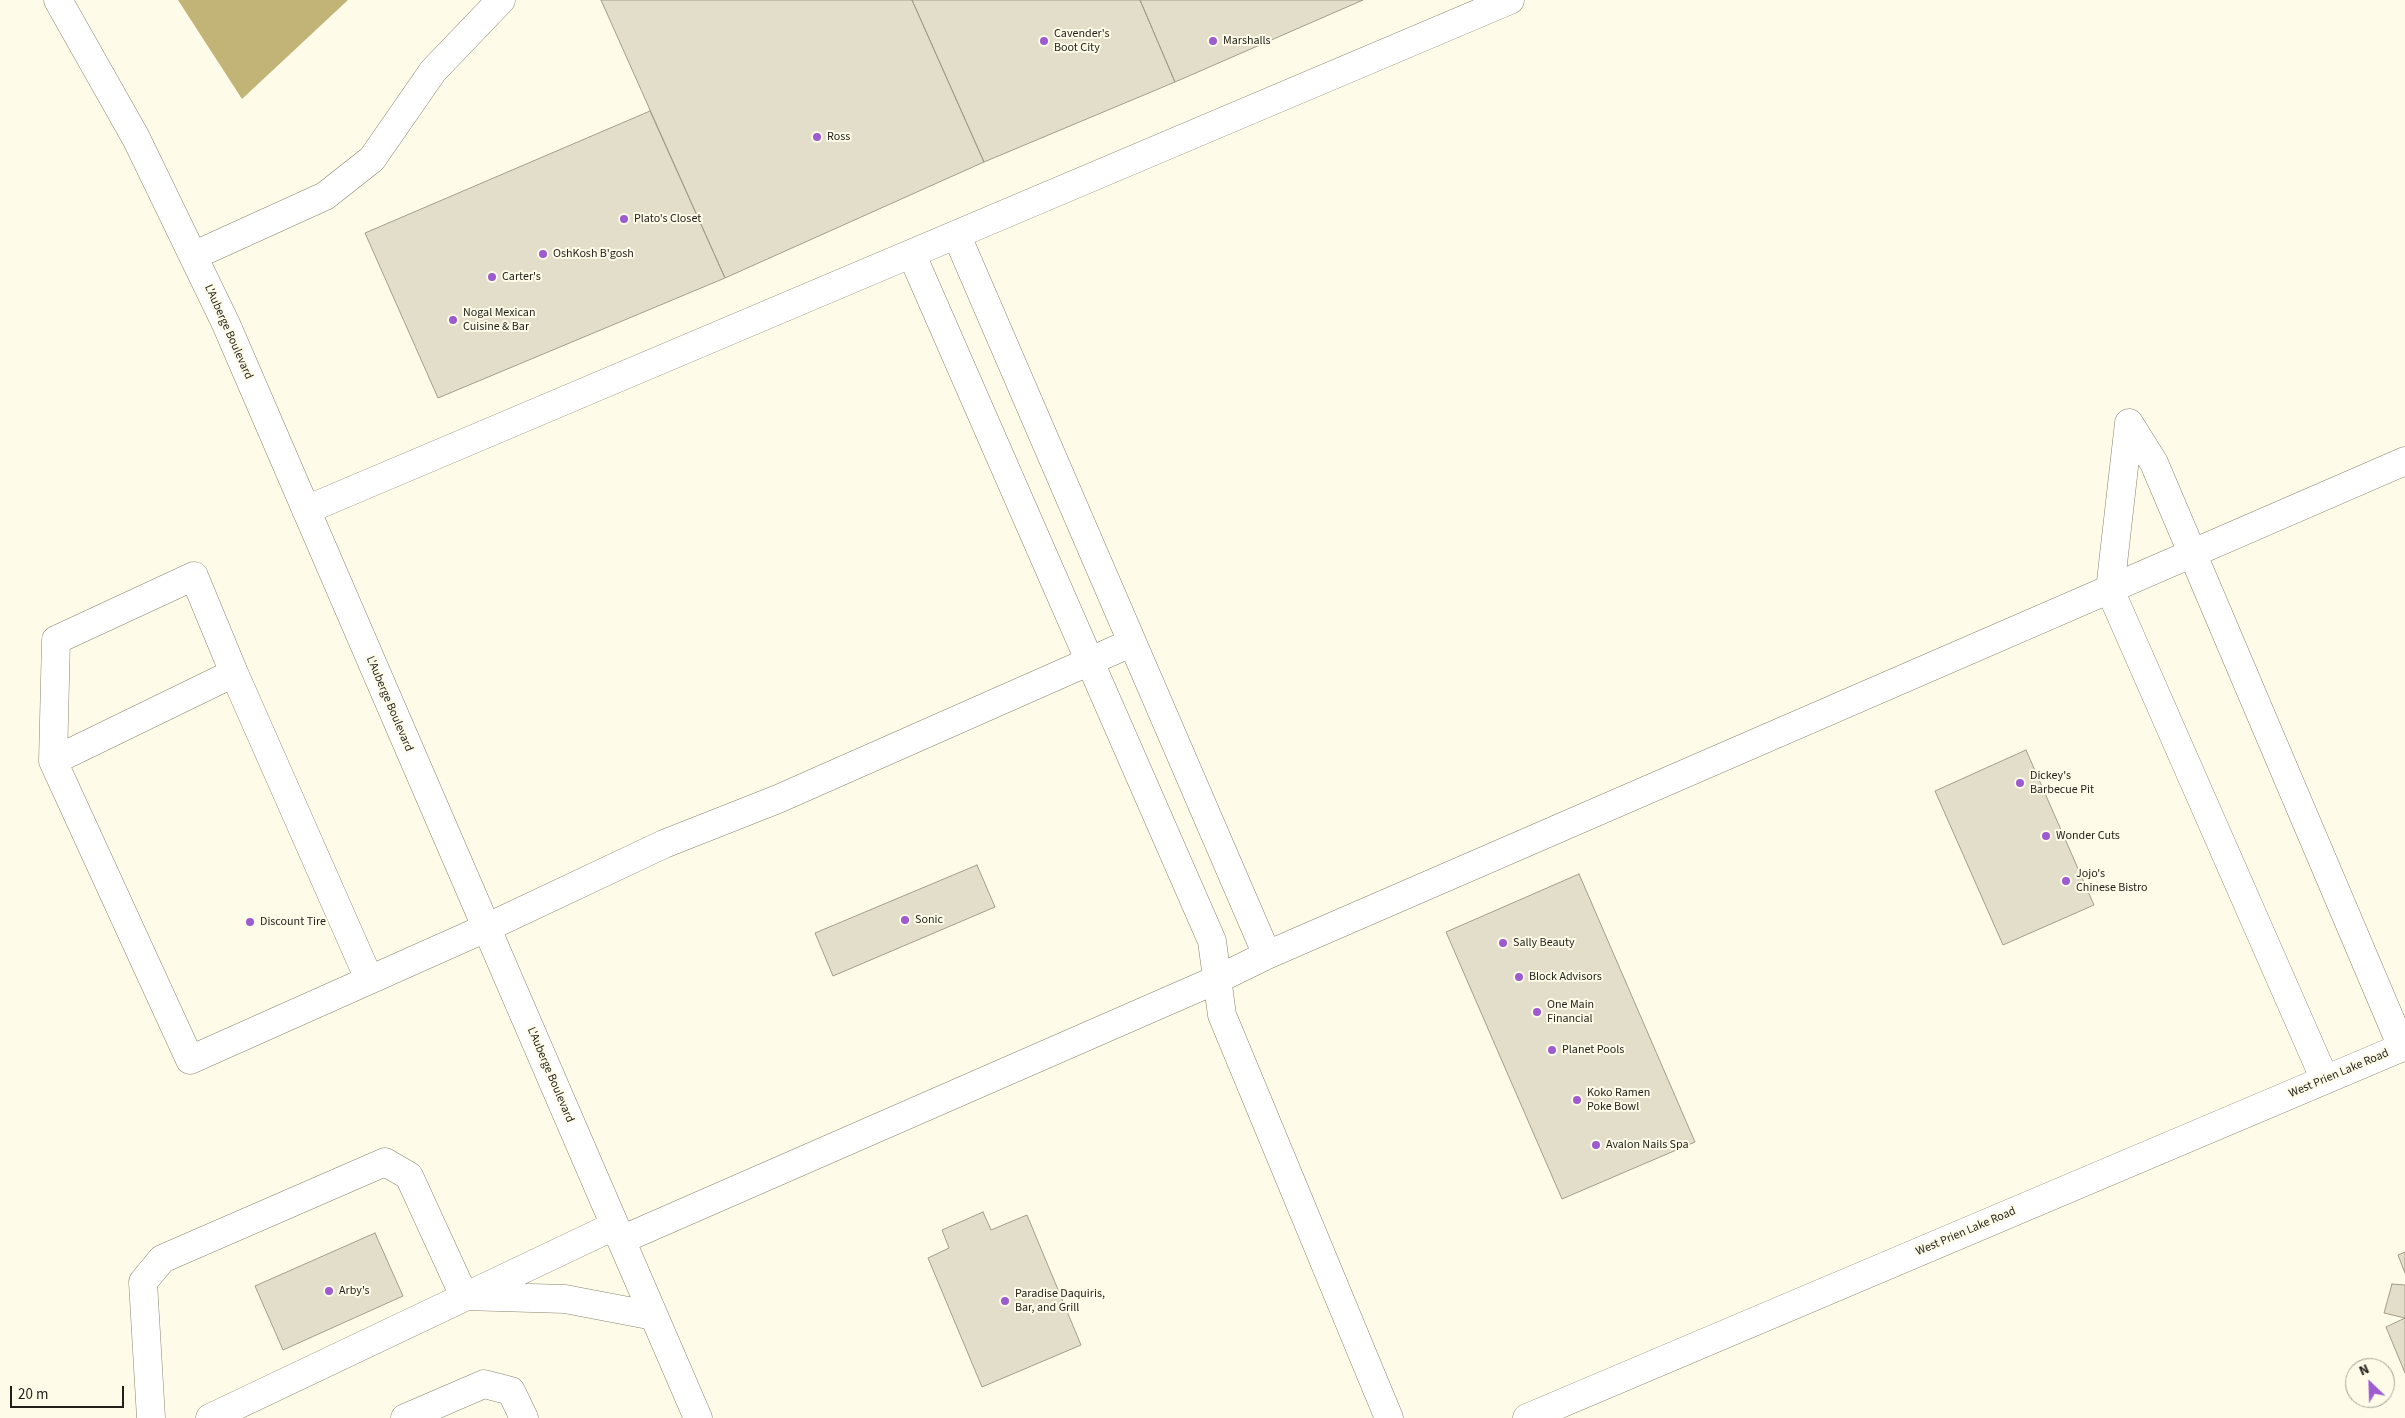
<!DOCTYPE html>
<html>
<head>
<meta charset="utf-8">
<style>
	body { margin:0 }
	#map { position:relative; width:2405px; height:1418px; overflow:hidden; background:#fefbe9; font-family:"Source Sans 3",sans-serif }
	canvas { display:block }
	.north { position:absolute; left:2345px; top:1358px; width:50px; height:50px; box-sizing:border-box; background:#fefbe9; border:1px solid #a6a395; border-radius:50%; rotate:336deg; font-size:14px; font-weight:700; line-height:20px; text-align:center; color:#211f17 }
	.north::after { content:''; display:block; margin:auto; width:18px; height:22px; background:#9e5acf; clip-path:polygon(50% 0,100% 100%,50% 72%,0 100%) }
	.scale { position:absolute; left:10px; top:1386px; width:114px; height:22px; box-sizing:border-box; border:2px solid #211f17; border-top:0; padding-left:6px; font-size:15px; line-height:18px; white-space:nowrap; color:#211f17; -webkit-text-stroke:4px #fefbe9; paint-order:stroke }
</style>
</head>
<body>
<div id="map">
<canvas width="2405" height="1418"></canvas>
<div class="north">N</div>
<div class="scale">20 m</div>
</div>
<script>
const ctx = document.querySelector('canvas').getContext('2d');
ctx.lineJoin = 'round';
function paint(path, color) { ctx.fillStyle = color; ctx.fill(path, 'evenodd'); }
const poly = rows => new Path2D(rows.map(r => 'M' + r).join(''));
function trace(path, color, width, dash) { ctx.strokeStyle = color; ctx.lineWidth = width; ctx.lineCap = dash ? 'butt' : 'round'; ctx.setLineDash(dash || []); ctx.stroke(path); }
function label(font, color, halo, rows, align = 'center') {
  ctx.font = font + ' "Source Sans 3",sans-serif'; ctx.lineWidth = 4; ctx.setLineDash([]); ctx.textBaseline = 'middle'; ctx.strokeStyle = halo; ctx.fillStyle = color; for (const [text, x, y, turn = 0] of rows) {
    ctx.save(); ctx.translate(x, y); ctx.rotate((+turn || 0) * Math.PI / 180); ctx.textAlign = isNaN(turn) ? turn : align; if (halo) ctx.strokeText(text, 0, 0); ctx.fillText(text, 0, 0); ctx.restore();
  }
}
const forest = poly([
	[178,0,348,0,242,99]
]);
const building = poly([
	[601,0,912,0,984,162,725,278,601,0],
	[912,0,1140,0,1175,82,984,162,912,0],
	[1140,0,1363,0,1175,82,1140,0],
	[650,111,725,278,438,398,365,233,650,111],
	[2026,750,2094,905,2003,945,1935,791,2026,750],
	[977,865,995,907,833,976,815,933,977,865],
	[1579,874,1695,1142,1562,1199,1446,932,1579,874],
	[983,1212,991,1230,1027,1215,1081,1345,982,1387,928,1258,949,1248,942,1230,983,1212],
	[375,1233,403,1296,283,1350,255,1286,375,1233],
	[2405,1252,2405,1273,2398,1255,2405,1252],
	[2392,1284,2405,1285,2405,1373,2386,1327,2405,1318,2384,1313,2392,1284]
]);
const minor = poly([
	[58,0,136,138,226,324,698,1418],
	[957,236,1267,955],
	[912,255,1212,941,1222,1015,1389,1418],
	[193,256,325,196,372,159,433,71,501,0],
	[2129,423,2110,590,2325,1080],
	[2129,423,2154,463,2402,1047],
	[306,510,1510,0],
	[53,761,56,640,194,576,234,673],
	[369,979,234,673,53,761,190,1060,486,928,664,844,778,799,1131,643],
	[621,1240,1218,979,1267,955,2405,461],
	[151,1418,143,1282,162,1259,385,1162,409,1176,464,1296,565,1299,654,1316],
	[210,1418,614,1226],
	[405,1418,484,1384,511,1391,524,1418],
	[1527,1418,2405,1046]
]);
const markers = [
	[1044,41,5,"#9e5acf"],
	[1213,41,5,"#9e5acf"],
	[817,137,5,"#9e5acf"],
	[624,219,5,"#9e5acf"],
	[543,254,5,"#9e5acf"],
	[492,277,5,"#9e5acf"],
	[453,320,5,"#9e5acf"],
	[2020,783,5,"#9e5acf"],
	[2046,836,5,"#9e5acf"],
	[2066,881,5,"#9e5acf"],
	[905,920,5,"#9e5acf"],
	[250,922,5,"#9e5acf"],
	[1503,943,5,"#9e5acf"],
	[1519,977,5,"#9e5acf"],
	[1537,1012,5,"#9e5acf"],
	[1552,1050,5,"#9e5acf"],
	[1577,1100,5,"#9e5acf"],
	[1596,1145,5,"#9e5acf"],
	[329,1291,5,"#9e5acf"],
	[1005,1301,5,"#9e5acf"]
];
const poiNames = [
	["Cavender's",1054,34],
	["Boot City",1054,48],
	["Marshalls",1223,41],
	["Ross",827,137],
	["Plato's Closet",634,219],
	["OshKosh B'gosh",553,254],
	["Carter's",502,277],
	["Nogal Mexican",463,313],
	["Cuisine & Bar",463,327],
	["Dickey's",2030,776],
	["Barbecue Pit",2030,790],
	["Wonder Cuts",2056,836],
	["Jojo's",2076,874],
	["Chinese Bistro",2076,888],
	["Sonic",915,920],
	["Discount Tire",260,922],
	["Sally Beauty",1513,943],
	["Block Advisors",1529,977],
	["One Main",1547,1005],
	["Financial",1547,1019],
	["Planet Pools",1562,1050],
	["Koko Ramen",1587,1093],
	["Poke Bowl",1587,1107],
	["Avalon Nails Spa",1606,1145],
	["Arby's",339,1291],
	["Paradise Daquiris,",1015,1294],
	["Bar, and Grill",1015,1308]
];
const streetNames = [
	["L'Auberge Boulevard",228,332,66],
	["L'Auberge Boulevard",389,704,67],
	["West Prien Lake Road",2339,1074,-23],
	["L'Auberge Boulevard",550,1075,67],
	["West Prien Lake Road",1966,1232,-23]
];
paint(forest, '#c1b476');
paint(building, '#e3dec9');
trace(building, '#a29e8a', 1);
trace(minor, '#898571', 29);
trace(minor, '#fff', 28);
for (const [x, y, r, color] of markers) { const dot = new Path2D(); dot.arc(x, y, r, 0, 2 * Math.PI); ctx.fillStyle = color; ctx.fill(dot); trace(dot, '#fefbe9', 2); }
label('12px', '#211f17', '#fefbe9', poiNames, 'left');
label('12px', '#211f17', '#fefbe9', streetNames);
</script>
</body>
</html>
